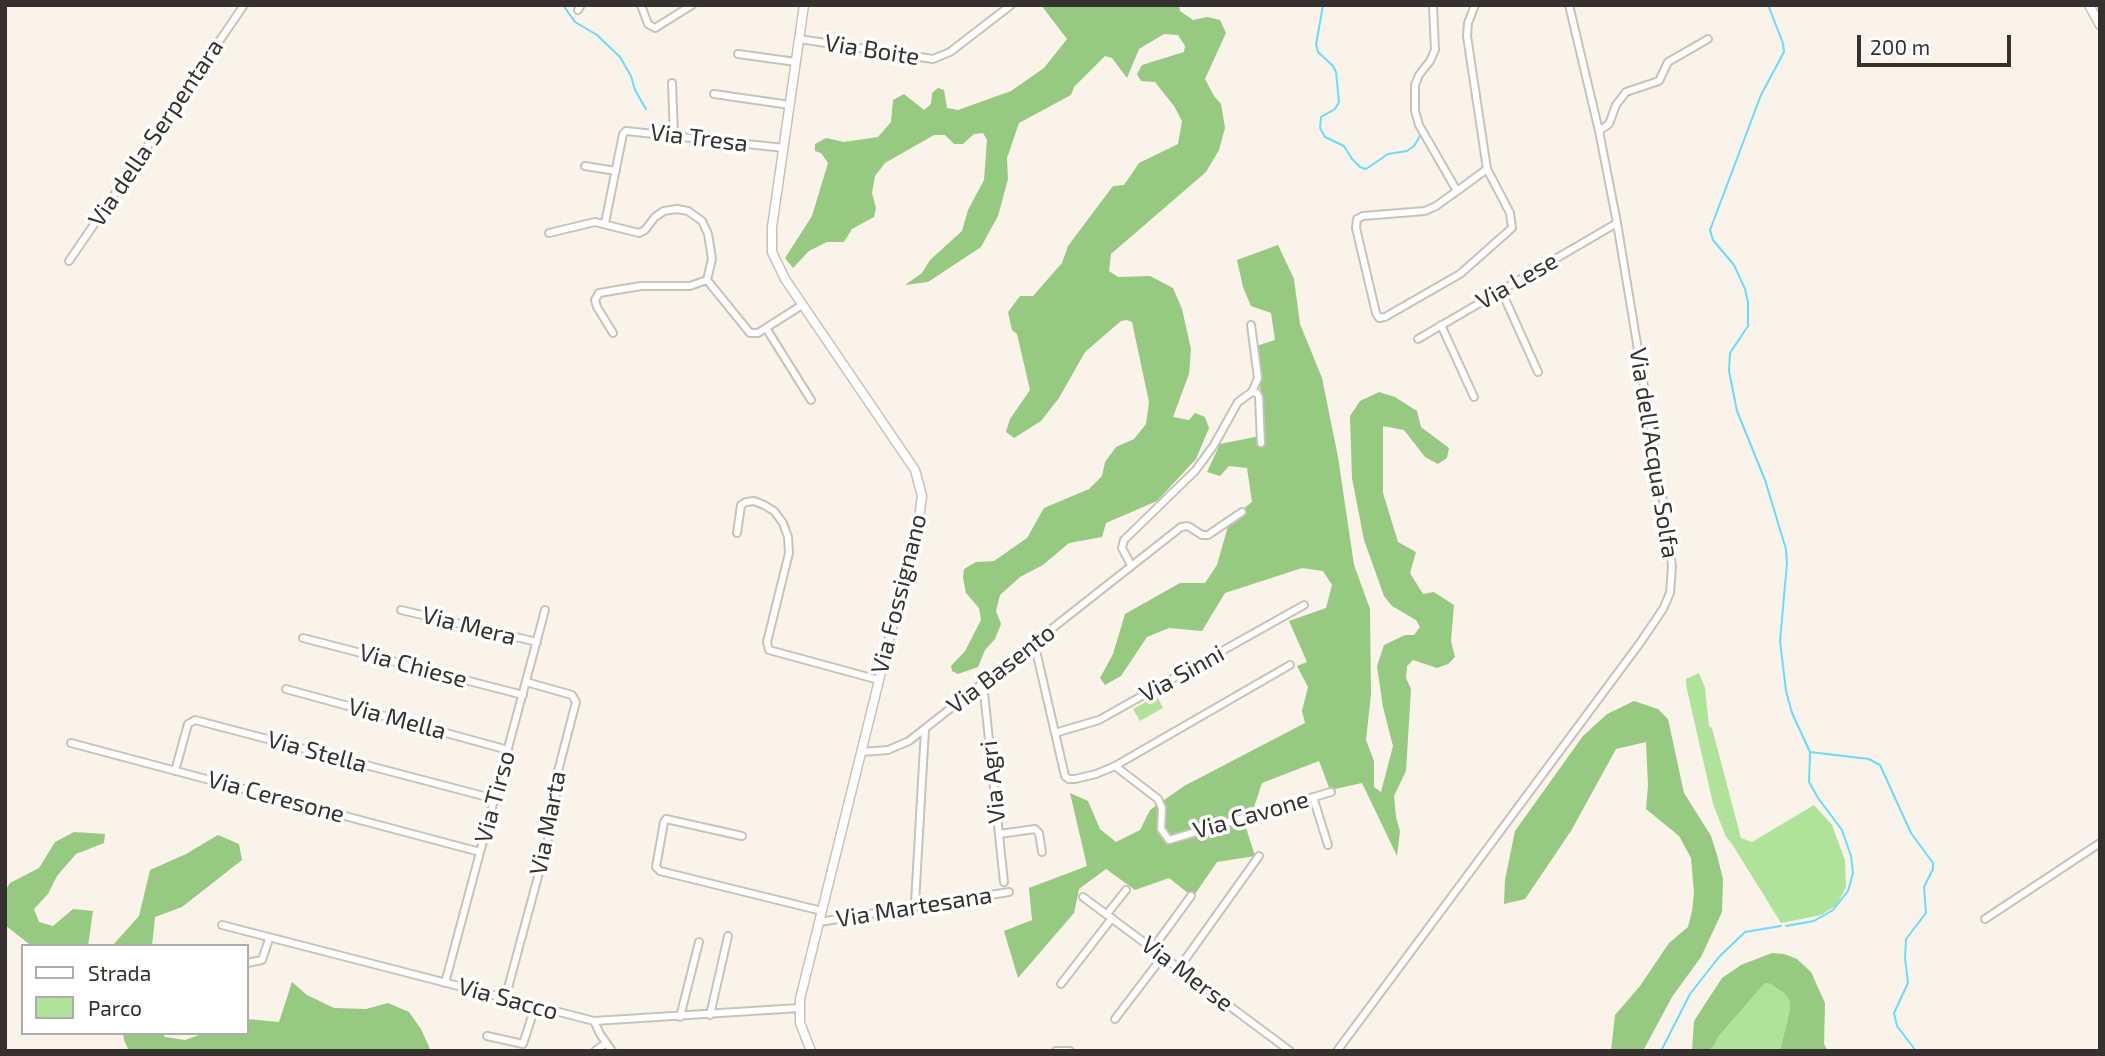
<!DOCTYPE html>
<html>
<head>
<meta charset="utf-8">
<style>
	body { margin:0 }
	#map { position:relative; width:2105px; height:1056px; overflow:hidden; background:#faf3e9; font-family:"Exo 2",sans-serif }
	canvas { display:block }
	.frame { position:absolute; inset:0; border:7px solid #34312e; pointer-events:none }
	.legend { position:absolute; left:21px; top:944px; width:228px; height:91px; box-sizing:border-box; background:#fff; border:2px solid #aeadab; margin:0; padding:9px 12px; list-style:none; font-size:21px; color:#34312e }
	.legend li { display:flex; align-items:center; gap:14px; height:35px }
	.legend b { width:35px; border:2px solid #aeadab }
	.scale { position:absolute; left:1857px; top:35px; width:154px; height:32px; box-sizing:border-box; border:4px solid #34312e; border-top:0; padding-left:9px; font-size:21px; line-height:24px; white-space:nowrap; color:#34312e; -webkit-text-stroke:5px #fff; paint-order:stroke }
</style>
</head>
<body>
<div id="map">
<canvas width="2105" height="1056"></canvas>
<div class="frame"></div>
<ul class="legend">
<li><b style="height:9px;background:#fff"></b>Strada</li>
<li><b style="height:19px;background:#afe39a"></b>Parco</li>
</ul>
<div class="scale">200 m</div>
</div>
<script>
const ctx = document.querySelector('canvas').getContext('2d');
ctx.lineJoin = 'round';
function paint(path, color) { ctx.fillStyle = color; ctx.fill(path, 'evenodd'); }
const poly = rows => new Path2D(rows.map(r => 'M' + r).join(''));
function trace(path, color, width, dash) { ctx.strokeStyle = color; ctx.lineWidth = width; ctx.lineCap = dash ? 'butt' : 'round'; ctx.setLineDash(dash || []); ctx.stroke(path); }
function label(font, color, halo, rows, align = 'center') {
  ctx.font = font + ' "Exo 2",sans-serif'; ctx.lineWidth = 7; ctx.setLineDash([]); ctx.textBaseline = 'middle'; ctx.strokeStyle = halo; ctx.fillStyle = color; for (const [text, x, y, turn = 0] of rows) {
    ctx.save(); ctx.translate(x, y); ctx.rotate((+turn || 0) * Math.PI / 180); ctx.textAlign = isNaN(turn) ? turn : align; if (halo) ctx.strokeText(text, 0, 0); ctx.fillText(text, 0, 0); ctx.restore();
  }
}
const green = poly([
	[1699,673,1705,688,1709,726,1712,728,1741,838,1752,842,1814,805,1832,825,1845,860,1846,887,1837,905,1821,915,1781,923,1732,844,1726,837,1713,804,1686,685,1686,679],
	[1157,696,1163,708,1140,721,1133,709],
	[1765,983,1771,984,1786,995,1790,1002,1790,1009,1780,1051,1707,1051,1714,1046,1718,1037]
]);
const forest = poly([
	[1041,5,1179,5,1180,11,1193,20,1207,17,1220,20,1226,33,1205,79,1214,96,1221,104,1225,128,1219,150,1206,172,1111,254,1109,271,1118,277,1150,276,1173,288,1182,309,1191,349,1189,374,1173,417,1189,420,1195,413,1205,417,1209,428,1196,459,1157,501,1106,523,1102,537,1069,543,1043,565,1020,577,1000,595,996,611,1001,624,995,639,985,650,978,667,958,674,952,671,951,666,965,651,981,620,979,608,966,593,963,578,964,569,976,562,994,561,1027,538,1044,508,1089,489,1102,476,1105,462,1116,447,1134,439,1146,424,1149,402,1132,322,1127,320,1121,321,1085,352,1059,398,1041,421,1014,438,1006,432,1010,419,1030,390,1017,334,1012,330,1008,312,1020,296,1033,296,1062,263,1068,246,1113,186,1124,185,1139,163,1178,144,1182,121,1174,106,1155,82,1141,81,1137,74,1142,65,1184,52,1185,46,1178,35,1164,34,1139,49,1127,78,1112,58,1105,56,1074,87,1071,95,1019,123,1007,158,1008,179,998,216,981,247,928,282,905,285,922,273,930,260,962,231,968,210,984,180,987,140,983,133,974,134,963,144,954,144,945,135,934,135,885,163,875,176,872,193,876,208,874,217,852,229,844,242,827,242,809,251,793,268,785,258,812,216,828,163,821,153,815,151,815,144,826,138,844,142,878,137,891,122,893,100,904,94,924,110,931,104,932,93,938,88,944,90,947,108,958,110,1011,91,1044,68,1067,39],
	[1278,245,1294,279,1300,324,1322,378,1338,457,1354,565,1370,609,1371,694,1366,740,1374,761,1374,787,1381,792,1393,746,1383,707,1377,666,1384,645,1405,635,1414,635,1420,627,1416,620,1392,606,1384,596,1364,540,1352,478,1350,416,1360,401,1379,392,1395,397,1417,411,1421,427,1449,448,1447,458,1438,464,1425,457,1404,430,1383,426,1383,493,1398,542,1416,552,1410,573,1423,594,1434,592,1454,605,1451,641,1455,657,1448,664,1437,668,1413,660,1407,666,1406,678,1411,689,1406,771,1394,796,1396,817,1400,831,1397,856,1362,783,1330,790,1319,761,1262,783,1253,810,1242,815,1255,856,1217,862,1193,897,1169,878,1135,890,1106,869,1079,889,1074,913,1018,978,1004,931,1032,920,1029,888,1087,866,1070,793,1088,801,1100,829,1116,842,1140,830,1150,810,1184,786,1305,723,1302,711,1308,687,1297,666,1307,662,1289,621,1326,608,1332,585,1323,571,1302,568,1225,593,1202,631,1169,628,1147,637,1121,676,1105,685,1100,678,1113,654,1125,614,1180,583,1205,583,1217,565,1230,519,1252,502,1247,468,1229,466,1220,476,1207,472,1220,444,1265,435,1256,346,1275,340,1271,313,1251,306,1243,287,1237,260],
	[1634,701,1658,709,1668,719,1684,793,1711,836,1717,855,1723,879,1722,912,1701,957,1672,997,1643,1051,1611,1051,1615,1015,1640,986,1669,943,1688,927,1692,911,1694,893,1691,858,1679,836,1646,809,1648,786,1646,742,1616,749,1571,831,1525,899,1504,904,1505,880,1515,831,1583,736,1607,714],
	[74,832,105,834,104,843,76,854,57,876,48,894,34,909,39,922,53,926,73,909,93,911,88,946,38,946,29,944,5,925,5,891,10,883,39,868,55,842],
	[218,835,239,844,242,860,182,907,155,917,152,946,112,946,139,916,150,870,186,854],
	[1772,953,1784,954,1797,959,1811,972,1825,1003,1824,1044,1828,1051,1780,1051,1790,1009,1790,1002,1786,995,1771,984,1765,983,1718,1037,1714,1046,1707,1051,1692,1051,1694,1021,1722,978,1741,965],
	[292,982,307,995,334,1008,366,1009,388,1003,409,1012,421,1029,431,1051,129,1051,124,1040,123,1033,162,1033,165,1037,185,1040,205,1033,247,1033,247,1019,279,1022]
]);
const stream = poly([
	[563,5,575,22,597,35,620,57,631,76,635,90,646,109],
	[1323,5,1316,45,1318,52,1333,66,1336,72,1339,102,1335,109,1321,117,1320,128,1325,137,1344,146,1352,159,1360,167,1366,169,1388,154,1407,151,1414,146,1420,136],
	[1768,5,1783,43,1784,52,1761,95,1710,230,1713,240,1734,265,1745,289,1748,302,1748,326,1730,353,1729,371,1737,411,1765,480,1786,549,1787,563,1780,641,1786,691,1792,713,1810,752,1869,759,1880,765,1911,833,1933,863,1933,869,1924,887,1926,913,1906,939,1905,958,1908,983,1894,1013,1897,1026,1916,1051],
	[1786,926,1814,921,1833,910,1848,891,1853,873,1851,856,1842,830,1818,798,1809,782,1810,753],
	[1661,1051,1690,994,1719,957,1745,932,1781,926]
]);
const minor = poly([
	[641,5,648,24,655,28,692,5],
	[1433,5,1435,50,1430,61,1419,75,1415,85,1415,111,1419,125,1457,191,1487,169],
	[578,10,581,5],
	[799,39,933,59,950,52,1011,5],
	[738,54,796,62],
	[672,83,674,135],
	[714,94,790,105],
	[1599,131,1609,124,1616,105,1626,92,1659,81,1668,62,1708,39],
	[585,166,616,171],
	[1457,191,1436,206,1425,211,1363,216,1357,219,1356,228,1376,313,1379,318,1385,317,1460,274,1512,228,1510,213,1487,169,1467,36,1468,23,1475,5],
	[605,223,623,134,626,131,784,148],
	[549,233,595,222,639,233,645,230,655,217,664,211,677,209,688,211,702,221,708,234,712,259,707,280,750,333,758,333,802,305],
	[69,261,244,5],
	[1501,290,1538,372],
	[1251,325,1258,378,1252,392],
	[1441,325,1474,397],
	[766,328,811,400],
	[613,333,597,307,595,300,599,293,641,286,690,286,707,280],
	[1418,339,1617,223],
	[737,533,741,505,746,502,754,501,764,505,774,511,783,523,788,537,789,553,767,642,769,650,879,680],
	[1131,565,1122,548,1124,540,1195,471,1214,445,1238,402,1252,392,1257,393,1259,397,1261,443],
	[401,610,537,642],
	[303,638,523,695],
	[1034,642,1065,776,1069,779,1075,779,1096,774,1115,766,1158,799,1162,808,1161,829,1169,840,1331,792],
	[983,683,1004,882],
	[286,689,508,750],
	[1055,733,1099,720,1304,605],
	[71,743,480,852],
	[861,752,888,750,909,741,1181,527,1188,526,1202,535,1208,535,1242,512],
	[1115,766,1290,665],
	[175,771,188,724,195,720,495,799],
	[1313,797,1328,845],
	[999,834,1035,829,1039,833,1042,852],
	[742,836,666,819,664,822,656,867,660,871,822,911],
	[1083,897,1290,1051],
	[915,903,925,729],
	[1107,914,1126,890],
	[1985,919,2100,843],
	[819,922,1009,892],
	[222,925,594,1021,799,1008],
	[1153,948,1191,896],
	[247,963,262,960,269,939],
	[1179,968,1259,856],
	[445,983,545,610],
	[1061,984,1112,918],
	[505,999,554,817,558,771,576,702,572,695,526,682],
	[710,1015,728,936],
	[680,1017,699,942],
	[1115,1019,1163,956],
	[594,1021,600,1034,612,1051],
	[487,1036,523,1044,535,1007],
	[595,1051,606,1043],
	[1056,1051,1070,1051],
	[1337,1051,1640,643,1663,609,1670,593,1672,567,1668,531,1617,223,1599,131,1569,5]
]);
const tertiary = poly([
	[804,5,772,227,772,252,785,279,915,470,922,496,919,519,800,999,800,1023,811,1051],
	[2089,5,2100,25]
]);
const streetNames = [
	["Via Boite",872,50,9],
	["Via della Serpentara",156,133,-56],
	["Via Tresa",699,138,7],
	["Via Lese",1517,281,-30],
	["Via dell'Acqua Solfa",1654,453,81],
	["Via Fossignano",899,594,-76],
	["Via Mera",469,626,14],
	["Via Chiese",413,666,15],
	["Via Basento",1001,669,-38],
	["Via Sinni",1182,674,-29],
	["Via Mella",397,719,15],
	["Via Stella",317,752,15],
	["Via Agri",993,782,-96],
	["Via Ceresone",276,797,15],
	["Via Tirso",495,797,-75],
	["Via Cavone",1251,815,-16],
	["Via Marta",548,823,-79],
	["Via Martesana",914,907,-9],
	["Via Merse",1187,974,37],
	["Via Sacco",508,999,15]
];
paint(green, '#afe39a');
paint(forest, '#95ca80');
trace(stream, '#65ddfd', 2);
trace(minor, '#c9c2b9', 10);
trace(tertiary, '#c9c2b9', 11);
trace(minor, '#fff', 6);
trace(tertiary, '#fff', 8);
label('24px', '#34312e', '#fff', streetNames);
</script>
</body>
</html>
